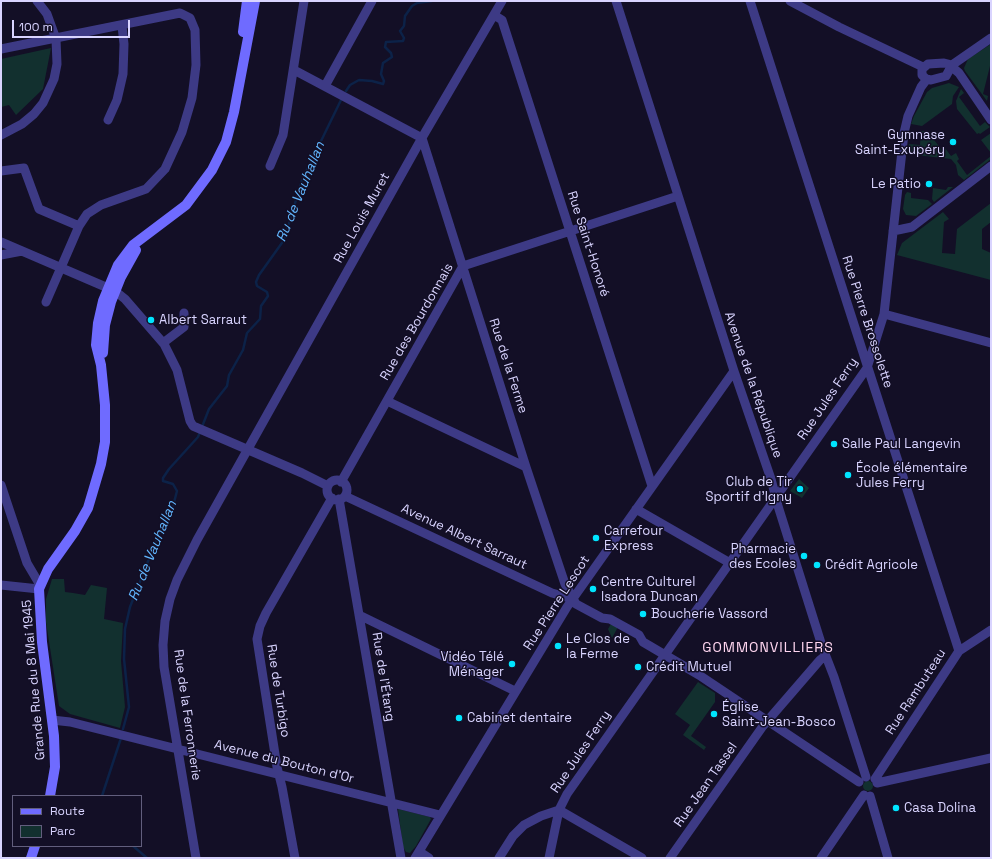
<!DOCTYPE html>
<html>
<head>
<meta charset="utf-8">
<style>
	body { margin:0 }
	#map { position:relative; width:992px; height:859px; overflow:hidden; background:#130f26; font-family:"Space Grotesk",sans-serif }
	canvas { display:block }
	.frame { position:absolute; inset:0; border:2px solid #d9d4ff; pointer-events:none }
	.legend { position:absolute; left:12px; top:795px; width:130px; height:52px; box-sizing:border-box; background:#130f26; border:1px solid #625e7d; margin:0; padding:5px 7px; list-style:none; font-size:12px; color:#d9d4ff }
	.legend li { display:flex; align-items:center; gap:8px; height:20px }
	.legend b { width:20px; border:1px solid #625e7d }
	.scale { position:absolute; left:12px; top:20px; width:118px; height:18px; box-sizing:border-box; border:2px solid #d9d4ff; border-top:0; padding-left:5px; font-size:12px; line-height:14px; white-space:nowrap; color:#d9d4ff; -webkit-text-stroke:3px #130f26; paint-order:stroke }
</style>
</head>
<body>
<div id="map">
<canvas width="992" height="859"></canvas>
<div class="frame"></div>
<ul class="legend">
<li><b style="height:5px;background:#6f6bff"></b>Route</li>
<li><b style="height:11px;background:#12302f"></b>Parc</li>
</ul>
<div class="scale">100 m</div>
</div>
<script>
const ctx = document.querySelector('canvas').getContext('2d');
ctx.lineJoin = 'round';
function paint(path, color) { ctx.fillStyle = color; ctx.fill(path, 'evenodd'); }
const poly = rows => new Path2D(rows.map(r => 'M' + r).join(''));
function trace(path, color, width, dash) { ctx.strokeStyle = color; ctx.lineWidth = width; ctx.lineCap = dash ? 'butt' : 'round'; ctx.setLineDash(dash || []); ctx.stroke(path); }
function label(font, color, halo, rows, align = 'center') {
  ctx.font = font + ' "Space Grotesk",sans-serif'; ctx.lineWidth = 3; ctx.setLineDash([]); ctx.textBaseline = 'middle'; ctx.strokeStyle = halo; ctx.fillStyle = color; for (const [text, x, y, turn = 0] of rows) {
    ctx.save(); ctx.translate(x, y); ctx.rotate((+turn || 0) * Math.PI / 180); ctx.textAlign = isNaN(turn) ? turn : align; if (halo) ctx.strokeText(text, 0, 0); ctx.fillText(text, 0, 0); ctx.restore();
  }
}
const green = poly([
	[991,44,991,62,983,94,988,96,987,101,965,71,964,68,968,59],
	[51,48,43,89,16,115,9,105,1,107,1,59],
	[949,83,959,87,953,96,952,104,922,126,911,124,914,116,927,92,932,88],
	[961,89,964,93,959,97,980,126,985,122,990,127,980,134,979,133,977,134,957,109,956,101],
	[921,131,927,131,942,150,945,148,951,156,956,153,959,159,957,161,967,175,991,156,991,159,964,180,958,175,956,165,951,159,907,154,909,144,920,145],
	[991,133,991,153,981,140],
	[948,187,953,187,934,202,932,199,933,188,946,190],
	[907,192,911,193,911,198,928,200,932,204,916,216,906,215,903,209,905,195],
	[991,203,991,222,982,229,982,249,991,253,991,280,897,255,902,243,943,212,949,219,944,222,942,253,955,254,957,229],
	[799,479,809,488,802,498,790,491],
	[52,579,64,579,65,592,73,593,85,595,91,585,107,588,104,619,123,623,121,661,125,707,120,728,70,714,59,706,46,622,46,599],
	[611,624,618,627,612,638,608,629],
	[698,682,715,693,715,702,691,736,706,747,704,750,683,735,690,725,675,714],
	'863 786a5 5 0 1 1 10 0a5 5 0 1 1-10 0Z',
	[398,809,430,817,431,819,416,846,410,853,406,852,403,847]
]);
const stream = poly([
	[346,91,350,85,359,80,372,81,383,84,384,81,381,74,383,63,392,57,391,53,385,47,386,42,403,41,404,38,400,31,404,26,405,16,412,6,417,3,432,1],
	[123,729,129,707,124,659,125,629,130,607,158,536,172,510,177,491,173,484,163,481,163,478,169,469,198,437,209,409,227,386,229,375,243,350,247,333,260,319,261,306,268,296,267,292,257,286,256,282,259,275,284,240,302,180,341,100],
	[102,796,121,738],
	[133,846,147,858]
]);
const street = poly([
	[616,1,734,371,771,479,778,506,822,646,834,677,866,777],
	[750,1,959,651],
	[790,1,839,27,923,67],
	[494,15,502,20,652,486],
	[1,49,180,13,190,18,195,30,196,65,192,98,182,132,165,169,146,189,101,205,87,214,79,226,46,302],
	[952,65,944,63,928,64,922,69,922,75,926,79,931,80,946,76,952,65,991,38],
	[952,67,959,73,991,120],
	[294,70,422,138,526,467,565,584,576,604,602,618,610,619,639,635,643,642,699,675,859,782],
	[325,86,372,1],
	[108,120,117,100,123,74,124,44,122,26],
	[1,135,22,124,34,114,43,103,54,79,57,64,56,39,47,14,37,1],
	[270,166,283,135,304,1],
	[1,171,24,168,39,209,79,226],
	[893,231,912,227,991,166],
	[1,242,22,251],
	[1,255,22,251,115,291,125,299,164,344,177,370,190,421,193,426,302,473,328,486],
	[884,314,991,343],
	[163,343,184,327,184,313],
	[387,401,526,467],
	'327 490a10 10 0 1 1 20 0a10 10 0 1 1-20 0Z',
	[341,482,463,266,678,196],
	[1,485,27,563,40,585],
	[345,496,552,593,573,599],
	[339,499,401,858],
	[636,509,730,563],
	[1,585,39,589],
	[359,615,515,691],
	[52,720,70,722,440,815],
	[875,779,959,651,991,630],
	[877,783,991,758],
	[870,796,888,858],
	[559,810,642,858],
	[420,852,429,858],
	[196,858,164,667,163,645,165,621,170,599,177,580,197,540,423,136,502,1],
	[295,858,282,787,277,767,257,639,260,626,266,613,332,498],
	[415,858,567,607,734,371],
	[499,858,513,836,524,825,541,816,559,810],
	[549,858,559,810,567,794,867,368,884,314,904,133,908,116,921,87,927,79],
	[670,858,763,726,820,660,825,656],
	[821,858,864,795]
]);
const secondary = poly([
	[243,32,247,1],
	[103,353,105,325,111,302,121,277,136,250],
	[50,796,55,767,54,736,42,642,39,589,48,569,75,531,88,508,101,464,105,442,105,405,101,365,96,345,98,323,103,301,118,265,133,245,186,205,212,170,226,142,234,112,255,1],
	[31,858,35,846]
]);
const markers = [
	[953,142,4,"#00e5ff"],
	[929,184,4,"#00e5ff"],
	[151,320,4,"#00e5ff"],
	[834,444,4,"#00e5ff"],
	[848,475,4,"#00e5ff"],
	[800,489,4,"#00e5ff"],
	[596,538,4,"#00e5ff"],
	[804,556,4,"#00e5ff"],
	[817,565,4,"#00e5ff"],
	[593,589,4,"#00e5ff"],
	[643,614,4,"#00e5ff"],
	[558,646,4,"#00e5ff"],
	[512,664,4,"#00e5ff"],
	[638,667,4,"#00e5ff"],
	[714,714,4,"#00e5ff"],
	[459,718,4,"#00e5ff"],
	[896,808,4,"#00e5ff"]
];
const poiNames = [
	["Gymnase",945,135,"right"],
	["Saint-Exupéry",945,150,"right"],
	["Le Patio",921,184,"right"],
	["Albert Sarraut",159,320],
	["Salle Paul Langevin",842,444],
	["École élémentaire",856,468],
	["Jules Ferry",856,483],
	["Club de Tir",792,482,"right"],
	["Sportif d'Igny",792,497,"right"],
	["Carrefour",604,531],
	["Express",604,546],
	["Pharmacie",796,549,"right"],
	["des Ecoles",796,564,"right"],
	["Crédit Agricole",825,565],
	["Centre Culturel",601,582],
	["Isadora Duncan",601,597],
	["Boucherie Vassord",651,614],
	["Le Clos de",566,639],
	["la Ferme",566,654],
	["Vidéo Télé",504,657,"right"],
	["Ménager",504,672,"right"],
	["Crédit Mutuel",646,667],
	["Église",722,707],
	["Saint-Jean-Bosco",722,722],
	["Cabinet dentaire",467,718],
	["Casa Dolina",904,808]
];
const streetNames = [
	["Rue Louis Muret",362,218,-61],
	["Rue Saint-Honoré",588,244,72],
	["Rue des Bourdonnais",417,322,-60],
	["Rue Pierre Brossolette",867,322,72],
	["Rue de la Ferme",508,366,72],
	["Avenue de la République",753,385,71],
	["Rue Jules Ferry",828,399,-56],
	["Avenue Albert Sarraut",464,537,25],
	["Rue Pierre Lescot",557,603,-57],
	["Rue de l'Étang",383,677,81],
	["Grande Rue du 8 Mai 1945",34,680,-95],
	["Rue de Turbigo",278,691,81],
	["Rue Rambuteau",916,692,-57],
	["Rue de la Ferronnerie",187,715,82],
	["Rue Jules Ferry",581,752,-56],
	["Avenue du Bouton d'Or",284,762,14],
	["Rue Jean Tassel",706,785,-55]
];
const waterNames = [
	["Ru de Vauhallan",301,192,-68],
	["Ru de Vauhallan",153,551,-68]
];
const neighbourhoodNames = [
	["GOMMONVILLIERS",768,648]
];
paint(green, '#12302f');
trace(stream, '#0c2248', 2.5);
trace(street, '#3d3a85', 9);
trace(secondary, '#6f6bff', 10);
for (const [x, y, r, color] of markers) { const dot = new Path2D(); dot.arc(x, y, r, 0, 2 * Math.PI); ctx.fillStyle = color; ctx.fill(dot); trace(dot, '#130f26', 1.5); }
label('13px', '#d9d4ff', '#130f26', poiNames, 'left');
label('13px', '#d9d4ff', '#130f26', streetNames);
label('italic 14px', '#62b6ff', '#130f26', waterNames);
ctx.letterSpacing = '1px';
label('14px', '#ffd6f0', '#130f26', neighbourhoodNames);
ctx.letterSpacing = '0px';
</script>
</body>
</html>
